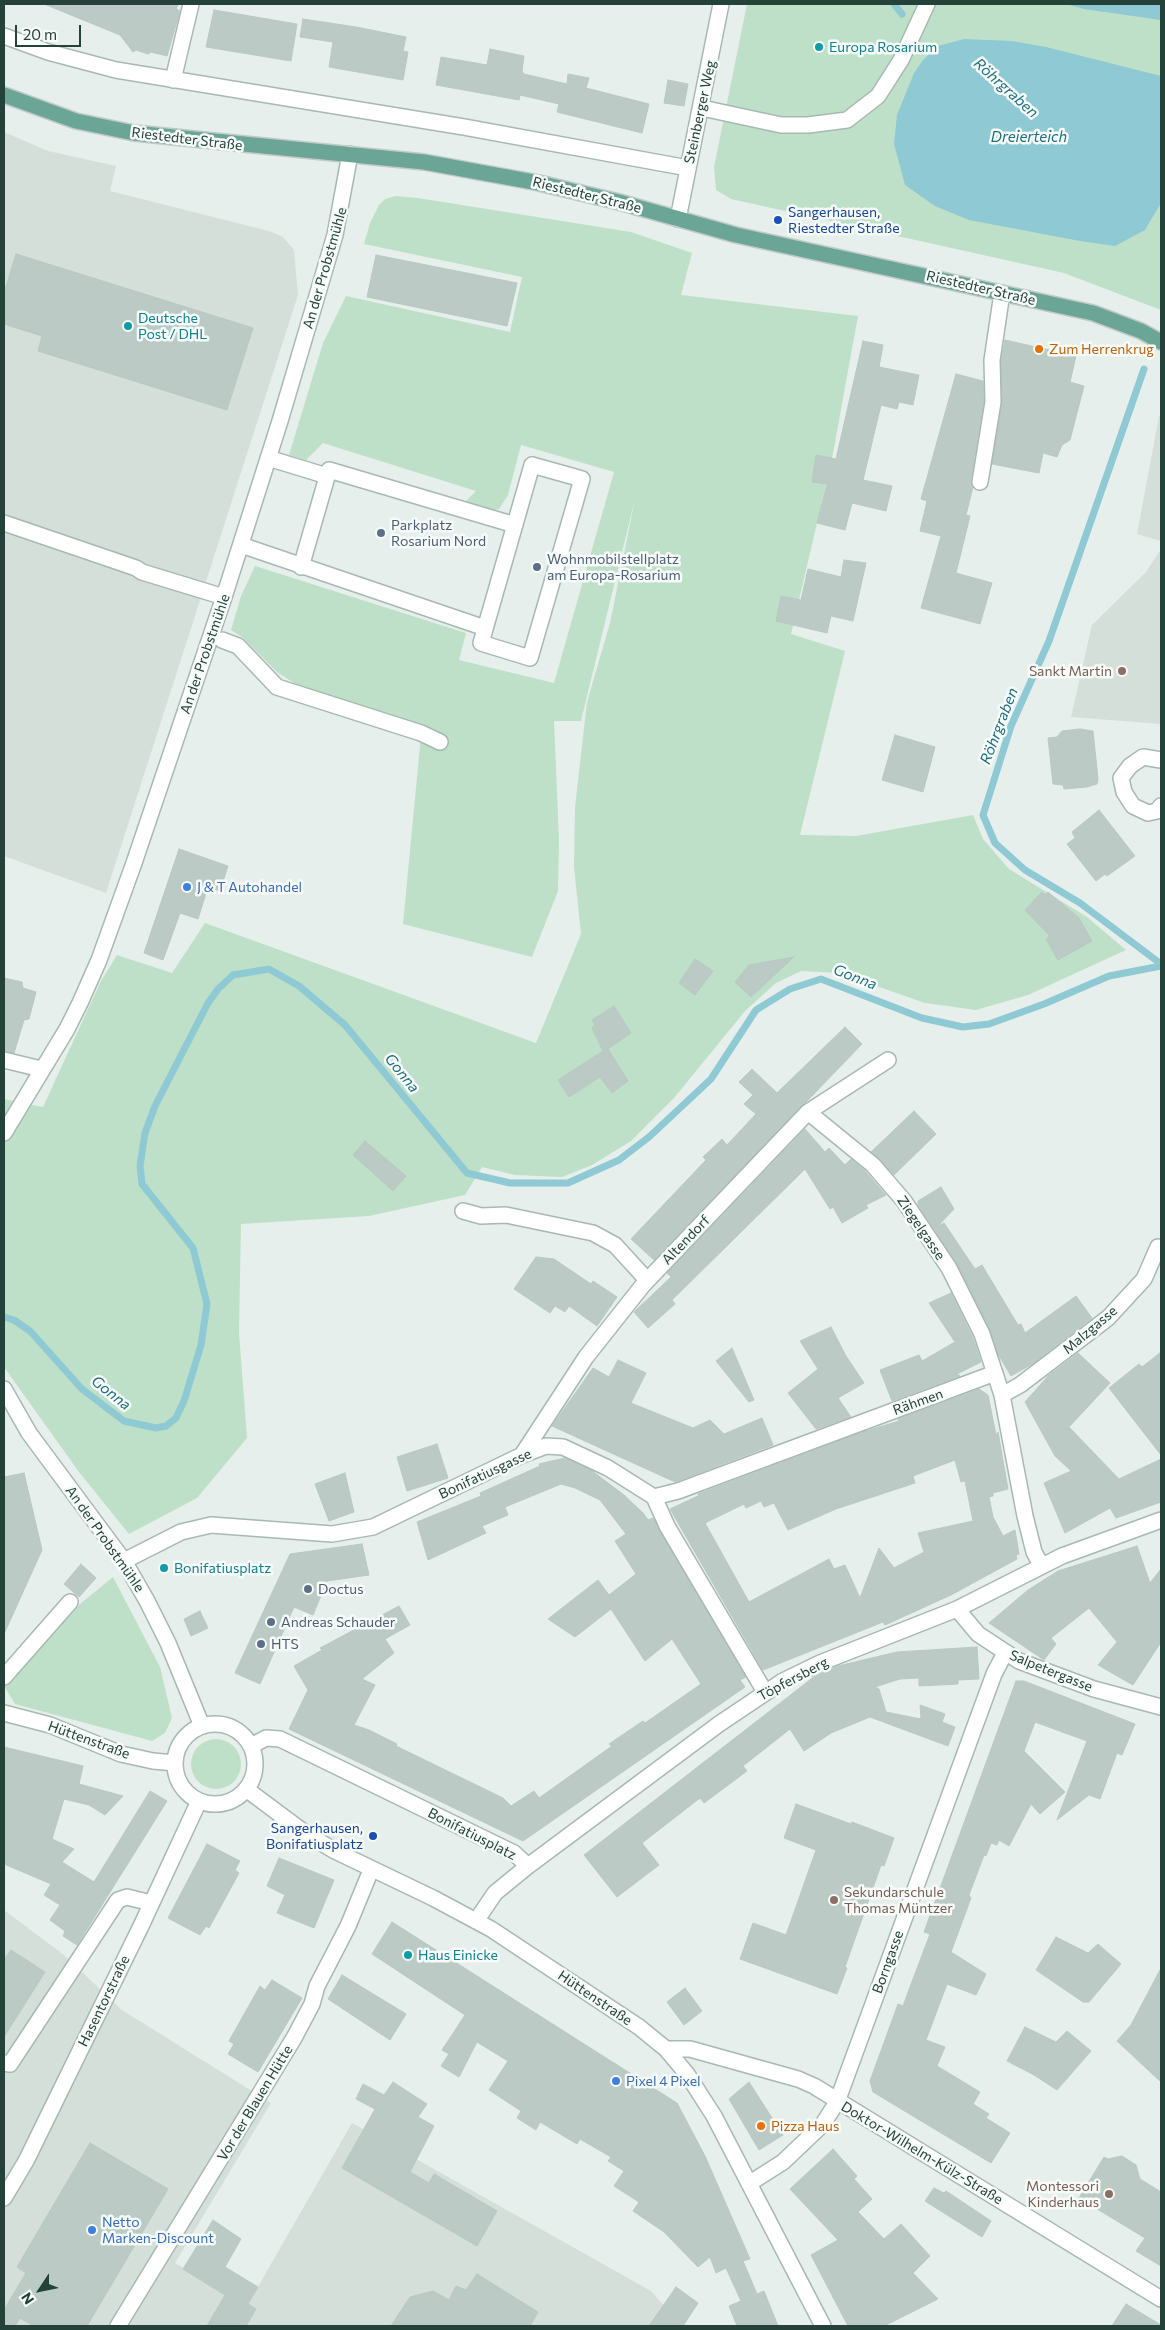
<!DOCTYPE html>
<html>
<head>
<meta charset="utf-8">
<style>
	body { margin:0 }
	#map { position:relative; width:1165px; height:2330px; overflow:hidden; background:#e6efeb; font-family:Commissioner,sans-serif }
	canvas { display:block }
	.frame { position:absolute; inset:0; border:5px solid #24423a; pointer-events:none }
	.north { position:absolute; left:15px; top:2265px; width:50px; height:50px; -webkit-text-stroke:4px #f7fbf9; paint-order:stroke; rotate:236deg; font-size:14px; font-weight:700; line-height:20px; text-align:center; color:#24423a }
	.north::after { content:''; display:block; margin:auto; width:18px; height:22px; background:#24423a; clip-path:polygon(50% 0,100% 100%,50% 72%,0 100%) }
	.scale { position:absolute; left:15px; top:25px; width:66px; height:22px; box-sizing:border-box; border:2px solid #24423a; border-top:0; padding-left:6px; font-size:15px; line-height:18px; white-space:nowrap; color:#24423a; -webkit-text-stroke:4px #f7fbf9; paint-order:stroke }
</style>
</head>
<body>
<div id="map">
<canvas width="1165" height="2330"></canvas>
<div class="frame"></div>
<div class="north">N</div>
<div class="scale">20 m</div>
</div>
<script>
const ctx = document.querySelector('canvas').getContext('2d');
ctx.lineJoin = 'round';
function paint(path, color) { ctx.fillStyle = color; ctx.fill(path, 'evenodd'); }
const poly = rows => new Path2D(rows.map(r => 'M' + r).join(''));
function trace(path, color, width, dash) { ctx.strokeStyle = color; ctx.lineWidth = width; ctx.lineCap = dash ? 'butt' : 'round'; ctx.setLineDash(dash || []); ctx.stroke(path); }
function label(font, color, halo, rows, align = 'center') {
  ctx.font = font + ' Commissioner,sans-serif'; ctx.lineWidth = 5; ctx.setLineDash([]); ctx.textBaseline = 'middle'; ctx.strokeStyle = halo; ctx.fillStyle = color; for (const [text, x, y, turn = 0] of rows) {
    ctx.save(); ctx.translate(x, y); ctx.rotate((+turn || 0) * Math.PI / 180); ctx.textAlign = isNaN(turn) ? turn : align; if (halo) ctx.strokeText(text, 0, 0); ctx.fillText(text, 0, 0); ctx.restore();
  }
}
const built = poly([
	[4,132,48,151,116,166,110,191,269,231,283,237,294,250,298,295,106,893,4,856],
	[1159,416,1161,417,1161,541,1137,534],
	[1161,549,1161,724,1071,717,1092,625,1146,572],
	[4,1910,64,1955,122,2010,271,2103,175,2263,213,2287,248,2304,352,2123,651,2291,682,2326,4,2326]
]);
const green = poly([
	[747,4,1161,4,1161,310,1064,273,731,199,716,190,714,167],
	[396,196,418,198,631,232,692,253,681,295,858,316,832,459,791,634,845,651,800,835,856,836,973,815,983,839,1009,869,1087,917,1126,950,1028,995,976,1010,925,1003,839,973,801,971,776,983,745,1011,674,1098,631,1141,592,1165,562,1177,515,1175,482,1167,465,1195,369,1216,241,1224,239,1333,247,1438,197,1498,129,1534,79,1472,4,1367,4,1099,43,1107,101,981,117,955,172,973,205,923,536,1043,581,934,574,867,575,807,587,702,610,623,635,499,581,721,554,721,559,839,558,891,532,957,403,924,422,725,392,718,303,689,277,672,242,637,231,630,241,596,255,566,466,633,459,660,554,683,614,472,521,445,508,495,499,509,490,511,464,503,476,491,323,443,306,460,289,455,323,343,346,296,510,332,522,277,364,244,370,223,379,205,385,199],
	[113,1577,160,1667,172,1718,165,1733,152,1741,15,1704,4,1686,80,1604],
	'191 1764a25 25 0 1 1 50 0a25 25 0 1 1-50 0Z'
]);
const water = poly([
	[1066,4,1161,4,1161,20,1084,9],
	[964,39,1012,41,1046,47,1161,76,1161,203,1145,230,1115,246,1080,241,969,220,935,206,905,185,894,144,897,115,914,73,923,60,938,46]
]);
const stream = poly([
	[894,4,902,14],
	[1144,369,1049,641,1011,726,983,815,995,843,1025,870,1080,903,1161,964],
	[4,1317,14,1320,30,1331,82,1389,124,1421,156,1428,166,1426,176,1418,184,1401,201,1345,207,1304,193,1248,142,1184,140,1166,145,1133,155,1106,208,1003,218,989,233,975,269,969,299,986,345,1025,467,1173,510,1183,568,1183,619,1160,649,1137,711,1079,756,1010,790,989,821,979,922,1018,963,1027,989,1024,1044,1004,1109,976,1161,966]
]);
const building = poly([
	[44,4,178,4,176,9,180,11,167,56,151,52,148,54,136,50,133,52,120,35,44,4],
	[214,10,297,24,291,61,206,47,214,10],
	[303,19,356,27,406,37,403,51,408,52,403,80,329,67,333,42,300,37,303,19],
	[490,49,524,56,522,71,524,74,567,84,568,74,589,78,586,88,649,104,642,133,557,112,559,104,520,95,519,100,436,85,441,57,487,65,490,49],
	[668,80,688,84,684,106,664,103,668,80],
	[16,254,253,328,227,410,38,351,42,336,4,324,4,293,16,254],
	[376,255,517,283,507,326,367,297,376,255],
	[1005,340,1076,356,1070,382,1084,386,1070,440,1062,445,1057,457,1043,453,1039,473,992,464,1002,403,1001,361,1005,340],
	[863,341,883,345,879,367,919,375,913,405,899,402,897,409,881,405,863,480,892,486,886,511,852,503,845,530,817,523,827,484,812,482,816,455,836,459,863,341],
	[956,374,983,381,984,401,971,480,973,487,966,515,970,516,956,573,992,583,980,624,921,608,941,536,920,531,927,501,921,499,956,374],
	[844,560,866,563,853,621,831,616,827,633,776,621,781,596,801,600,808,569,841,577,844,560],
	[1080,729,1093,731,1098,779,1097,784,1087,787,1064,789,1063,785,1053,784,1048,738,1057,737,1062,731,1080,729],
	[895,735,935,747,923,792,882,780,895,735],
	[1099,810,1135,856,1107,876,1105,874,1096,881,1067,844,1075,838,1072,832,1099,810],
	[179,849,228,866,220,891,208,887,198,919,180,913,163,960,144,953,179,849],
	[1042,892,1045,895,1048,892,1079,918,1092,941,1058,960,1046,939,1050,936,1025,910,1042,892],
	[794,957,751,997,735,982,749,965,794,957],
	[695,959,713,971,695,995,679,983,695,959],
	[4,978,22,982,23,988,36,992,29,1019,24,1020,14,1053,4,1051,4,978],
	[614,1006,631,1033,608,1049,628,1081,612,1093,600,1077,569,1097,558,1080,603,1051,592,1028,595,1025,592,1020,614,1006],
	[845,1027,862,1044,654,1260,631,1239,706,1160,703,1157,722,1139,727,1145,756,1114,744,1104,753,1095,739,1082,752,1069,777,1093,845,1027],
	[914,1111,936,1134,894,1175,871,1152,914,1111],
	[805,1129,825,1152,829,1148,845,1165,851,1159,866,1172,886,1195,866,1205,868,1208,842,1223,833,1207,830,1209,805,1169,672,1300,675,1304,648,1328,634,1312,671,1277,667,1273,805,1129],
	[365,1141,406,1176,393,1191,353,1155,365,1141],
	[941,1187,954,1209,937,1227,944,1223,975,1269,982,1265,1018,1325,1021,1324,1025,1333,1076,1296,1092,1318,1032,1364,1011,1376,998,1354,990,1330,957,1264,918,1205,918,1201,941,1187],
	[536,1257,554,1259,591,1284,593,1281,617,1297,597,1326,569,1306,565,1312,555,1306,550,1313,514,1289,536,1257],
	[951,1293,973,1338,981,1362,957,1374,960,1376,892,1401,880,1370,919,1355,922,1361,955,1342,929,1303,951,1293],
	[831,1327,846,1356,864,1383,838,1398,851,1417,816,1429,788,1393,818,1369,800,1341,831,1327],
	[732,1348,754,1400,749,1402,716,1361,732,1348],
	[1161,1352,1161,1455,1109,1388,1139,1364,1142,1367,1161,1352],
	[1078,1353,1110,1383,1069,1427,1119,1479,1161,1459,1161,1502,1116,1518,1110,1508,1065,1533,1044,1483,1071,1471,1055,1456,1025,1402,1048,1376,1078,1353],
	[618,1360,646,1373,631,1403,693,1428,710,1420,724,1434,762,1418,773,1445,675,1482,552,1426,593,1368,609,1377,618,1360],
	[979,1389,988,1395,996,1435,998,1432,1008,1489,993,1493,993,1496,989,1497,993,1517,1003,1536,1015,1530,1019,1554,1016,1555,1017,1559,951,1595,885,1625,883,1622,763,1670,670,1509,700,1495,698,1494,863,1432,899,1421,898,1419,979,1389],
	[955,1460,961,1482,965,1481,973,1521,918,1533,924,1552,894,1568,879,1548,860,1598,845,1565,834,1569,829,1559,749,1602,705,1523,744,1504,746,1508,761,1501,764,1507,774,1503,788,1530,836,1509,915,1483,913,1476,955,1460],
	[437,1444,448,1478,407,1491,397,1457,437,1444],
	[565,1458,591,1470,624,1495,643,1513,648,1520,653,1518,746,1677,740,1680,745,1687,523,1841,289,1729,308,1690,294,1666,322,1650,320,1648,399,1606,410,1625,385,1639,394,1653,362,1679,375,1685,354,1725,369,1730,397,1744,396,1746,503,1798,511,1806,534,1791,539,1798,612,1746,609,1744,643,1721,645,1723,701,1684,672,1639,645,1661,611,1609,575,1637,548,1619,598,1580,609,1595,636,1574,615,1541,626,1534,600,1500,575,1488,561,1484,505,1507,508,1515,482,1526,486,1533,428,1560,417,1522,481,1496,480,1493,540,1466,539,1464,565,1458],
	[24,1473,42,1550,4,1634,4,1477,24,1473],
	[345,1473,354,1512,329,1521,315,1484,345,1473],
	[362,1544,369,1575,327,1581,313,1615,294,1607,260,1684,235,1673,290,1554,362,1544],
	[1137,1546,1150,1583,1161,1569,1161,1642,1133,1685,1098,1665,1117,1642,1089,1608,1051,1638,1056,1644,1044,1660,989,1623,1028,1590,1058,1571,1137,1546],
	[81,1564,96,1578,79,1597,64,1584,81,1564],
	[200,1611,208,1628,191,1636,184,1619,200,1611],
	[977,1647,979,1679,958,1680,958,1684,919,1686,919,1678,900,1679,875,1687,879,1689,886,1712,921,1719,920,1705,945,1714,942,1722,955,1727,948,1746,870,1717,831,1733,804,1751,790,1729,743,1766,747,1771,704,1803,700,1798,642,1843,659,1865,617,1897,584,1855,815,1676,838,1666,897,1652,977,1647],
	[1016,1681,1024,1681,1135,1724,1122,1755,1117,1753,1100,1799,1089,1795,1057,1820,1087,1741,1035,1722,1024,1751,1065,1792,1040,1814,1031,1804,1009,1846,999,1840,997,1845,991,1843,986,1856,984,1855,969,1895,971,1898,951,1952,986,1974,976,1995,947,1984,926,2040,945,2047,937,2066,980,2092,973,2104,989,2114,986,2118,1010,2133,991,2163,873,2092,870,2081,898,2004,903,2006,910,1987,930,1934,924,1932,1016,1681],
	[4,1747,83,1766,79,1784,123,1796,105,1815,89,1805,64,1799,52,1839,74,1849,62,1862,94,1882,150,1791,167,1801,77,1945,63,1936,65,1931,50,1920,60,1905,44,1895,51,1884,4,1864,4,1747],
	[796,1804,851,1824,852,1822,894,1838,884,1866,881,1865,845,1967,847,1968,837,1994,740,1959,753,1923,786,1935,816,1850,784,1838,796,1804],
	[207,1844,240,1861,235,1870,239,1873,209,1928,206,1926,200,1935,168,1918,207,1844],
	[279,1858,334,1880,314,1928,277,1913,285,1895,267,1886,279,1858],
	[392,1922,677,2103,705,2156,750,2259,743,2261,757,2294,764,2291,778,2326,737,2326,729,2306,741,2301,726,2268,716,2273,710,2257,698,2267,664,2232,633,2211,639,2202,614,2186,624,2171,608,2161,611,2157,580,2139,577,2144,540,2122,536,2130,517,2118,521,2111,489,2090,508,2061,477,2042,459,2077,441,2066,449,2054,442,2050,465,2015,372,1954,392,1922],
	[1056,1937,1088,1953,1098,1944,1121,1964,1089,2002,1083,2002,1036,1970,1056,1937],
	[11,1950,45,1972,4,2037,4,1960,11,1950],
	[1161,1968,1161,2082,1117,2041,1131,2025,1161,1968],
	[342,1975,406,2014,390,2040,328,1999,342,1975],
	[272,1980,302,1998,258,2072,228,2054,234,2044,229,2041,260,1986,265,1990,272,1980],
	[685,1988,702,2011,684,2025,667,2002,685,1988],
	[1025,2027,1056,2042,1067,2031,1091,2051,1057,2090,1034,2075,1007,2061,1025,2027],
	[393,2082,427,2104,418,2117,434,2126,410,2172,429,2183,434,2174,497,2211,477,2246,342,2168,375,2109,356,2099,363,2084,384,2095,393,2082],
	[749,2082,783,2135,759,2150,729,2099,749,2082],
	[90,2143,168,2189,87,2326,34,2326,20,2318,15,2326,4,2326,4,2310,26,2273,17,2267,90,2143],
	[833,2149,857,2176,854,2179,872,2199,858,2212,884,2239,901,2224,930,2256,913,2273,938,2299,884,2326,848,2326,811,2255,838,2240,790,2189,833,2149],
	[1122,2156,1136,2165,1140,2179,1161,2192,1161,2266,1136,2251,1145,2238,1079,2198,1104,2157,1108,2159,1122,2156],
	[934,2188,944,2193,946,2191,991,2221,982,2237,925,2201,934,2188],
	[213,2220,241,2239,225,2267,258,2287,248,2304,256,2309,246,2326,207,2326,225,2295,183,2269,213,2220],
	[477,2274,538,2312,530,2326,391,2326,410,2297,433,2291,449,2300,456,2286,466,2290,477,2274],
	[676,2287,698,2303,683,2326,649,2326,676,2287],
	[1126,2304,1161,2325,1161,2326,1112,2326,1126,2304]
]);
const minor = poly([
	[4,36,48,52,116,70,464,127,688,168],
	[173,80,191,4],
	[702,108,781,125,808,125,847,120,878,96,901,60,927,4],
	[678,219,721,4],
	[268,458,327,476],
	[532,465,582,479,530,658,481,643,532,465],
	[980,482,993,402,992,360,1002,293],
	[4,523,136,568,142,572,224,597],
	[241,545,485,628],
	[301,567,329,470,515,525],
	[222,640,238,646,277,687,421,733,440,742],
	[1161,760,1143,757,1130,766,1121,778,1124,792,1133,806,1148,813,1157,811,1161,806],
	[4,1060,41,1069],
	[808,1112,873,1165,904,1201,949,1268,982,1334,1002,1395,1025,1516,1034,1552,1041,1565],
	[4,1133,67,1029,80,1003,99,960,134,863,224,597,280,421,335,235,350,154],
	[463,1211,481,1216,506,1215,593,1233,615,1245,647,1280],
	[4,1389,29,1433,124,1561,147,1601,168,1643,202,1726],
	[1002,1395,1020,1385,1108,1318,1144,1279,1158,1247],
	[522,1455,586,1357,643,1285,808,1112,888,1060],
	[654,1497,678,1491,995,1373],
	[124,1561,181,1532,211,1525,332,1534,373,1527,522,1455,546,1446,563,1447,608,1468,654,1497,667,1526,765,1692],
	[957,1609,978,1634,1019,1661,1094,1689,1161,1707],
	[4,1677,70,1602],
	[4,1713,50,1725,121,1754,153,1761,175,1763],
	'175 1764a40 40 0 1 1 80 0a40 40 0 1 1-80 0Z',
	[251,1746,266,1738,280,1739,514,1853,528,1866],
	[246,1789,305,1833,335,1851,433,1898,491,1929,639,2027,666,2049,687,2074,714,2116,823,2326],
	[476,1921,495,1893,528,1866,719,1724,783,1681,820,1663,957,1609,1062,1556,1161,1520],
	[666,2049,690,2049,798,2079,814,2086,1161,2299],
	[4,2063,10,2064,118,1900,127,1897,151,1903],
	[750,2183,783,2162,823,2124,837,2102,994,1674,1005,1653],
	[4,2198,26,2161,142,1924,199,1801],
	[118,2326,294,2038,312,2004,317,1986,348,1926,371,1870]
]);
const major = poly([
	[4,95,76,121,134,133,424,162,539,183,619,202,736,235,1093,313,1141,331,1161,342]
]);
const markers = [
	[819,47,5,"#0f9aa8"],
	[778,220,5,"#1a4fb4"],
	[128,326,5,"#0f9aa8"],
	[1039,349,5,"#e8710a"],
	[381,533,5,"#5c6f8a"],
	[537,567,5,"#5c6f8a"],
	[1122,671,5,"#8d6e63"],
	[187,887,5,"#3f7fe0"],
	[164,1568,5,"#0f9aa8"],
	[308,1589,5,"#5c6f8a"],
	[271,1622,5,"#5c6f8a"],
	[261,1644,5,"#5c6f8a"],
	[373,1836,5,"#1a4fb4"],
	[834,1900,5,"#8d6e63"],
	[408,1955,5,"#0f9aa8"],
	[616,2081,5,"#3f7fe0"],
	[761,2126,5,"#e8710a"],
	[1109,2194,5,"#8d6e63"],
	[92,2230,5,"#3f7fe0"]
];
const cultureNames = [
	["Europa Rosarium",829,47],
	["Deutsche",138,318],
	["Post / DHL",138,334],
	["Bonifatiusplatz",174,1568],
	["Haus Einicke",418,1955]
];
const streetNames = [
	["Steinberger Weg",700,112,-78],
	["Riestedter Straße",187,139,7],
	["Riestedter Straße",587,195,14],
	["An der Probstmühle",325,268,-74],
	["Riestedter Straße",981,288,13],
	["An der Probstmühle",205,654,-71],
	["Ziegelgasse",921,1228,56],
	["Altendorf",686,1240,-46],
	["Malzgasse",1090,1330,-40],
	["Rähmen",918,1402,-20],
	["Bonifatiusgasse",485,1474,-25],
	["An der Probstmühle",105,1539,55],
	["Salpetergasse",1051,1671,22],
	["Töpfersberg",793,1679,-28],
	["Hüttenstraße",89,1740,20],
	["Bonifatiusplatz",472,1834,27],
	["Borngasse",888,1962,-70],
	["Hüttenstraße",595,1998,34],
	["Hasentorstraße",104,2001,-64],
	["Vor der Blauen Hütte",255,2103,-59],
	["Doktor-Wilhelm-Külz-Straße",922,2153,31]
];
const transitNames = [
	["Sangerhausen,",788,212],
	["Riestedter Straße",788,228],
	["Sangerhausen,",363,1828,"right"],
	["Bonifatiusplatz",363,1844,"right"]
];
const foodNames = [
	["Zum Herrenkrug",1049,349],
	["Pizza Haus",771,2126]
];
const serviceNames = [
	["Parkplatz",391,525],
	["Rosarium Nord",391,541],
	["Wohnmobilstellplatz",547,559],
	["am Europa-Rosarium",547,575],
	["Doctus",318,1589],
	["Andreas Schauder",281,1622],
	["HTS",271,1644]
];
const educationNames = [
	["Sankt Martin",1112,671],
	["Sekundarschule",844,1892,"left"],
	["Thomas Müntzer",844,1908,"left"],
	["Montessori",1099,2186],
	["Kinderhaus",1099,2202]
];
const shopNames = [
	["J & T Autohandel",197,887],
	["Pixel 4 Pixel",626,2081],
	["Netto",102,2222],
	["Marken-Discount",102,2238]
];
const waterNames = [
	["Röhrgraben",1006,88,42],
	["Dreierteich",1029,137],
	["Röhrgraben",999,726,-69],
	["Gonna",855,977,21],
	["Gonna",402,1073,51],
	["Gonna",111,1393,38]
];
paint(built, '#d4dfda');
paint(green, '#bfe0c8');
paint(water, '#8ec9d4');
trace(stream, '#8ec9d4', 7);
paint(building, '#bbcac4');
trace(building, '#b8c9c2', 1);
trace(minor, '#a8b8b2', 18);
trace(major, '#c2cac8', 18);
trace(minor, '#fff', 15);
trace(major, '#6aa596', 15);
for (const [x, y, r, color] of markers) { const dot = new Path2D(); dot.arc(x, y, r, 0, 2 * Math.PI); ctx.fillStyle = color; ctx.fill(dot); trace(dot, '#f7fbf9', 2); }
label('14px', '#0d838f', '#f7fbf9', cultureNames, 'left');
label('14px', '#24423a', '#f7fbf9', streetNames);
label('14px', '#164399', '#f7fbf9', transitNames, 'left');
label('14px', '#c56008', '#f7fbf9', foodNames, 'left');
label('14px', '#4e5e75', '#f7fbf9', serviceNames, 'left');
label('14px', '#785e54', '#f7fbf9', educationNames, 'right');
label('14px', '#366cbe', '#f7fbf9', shopNames, 'left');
label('italic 15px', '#1c6f80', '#f7fbf9', waterNames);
</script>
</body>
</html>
